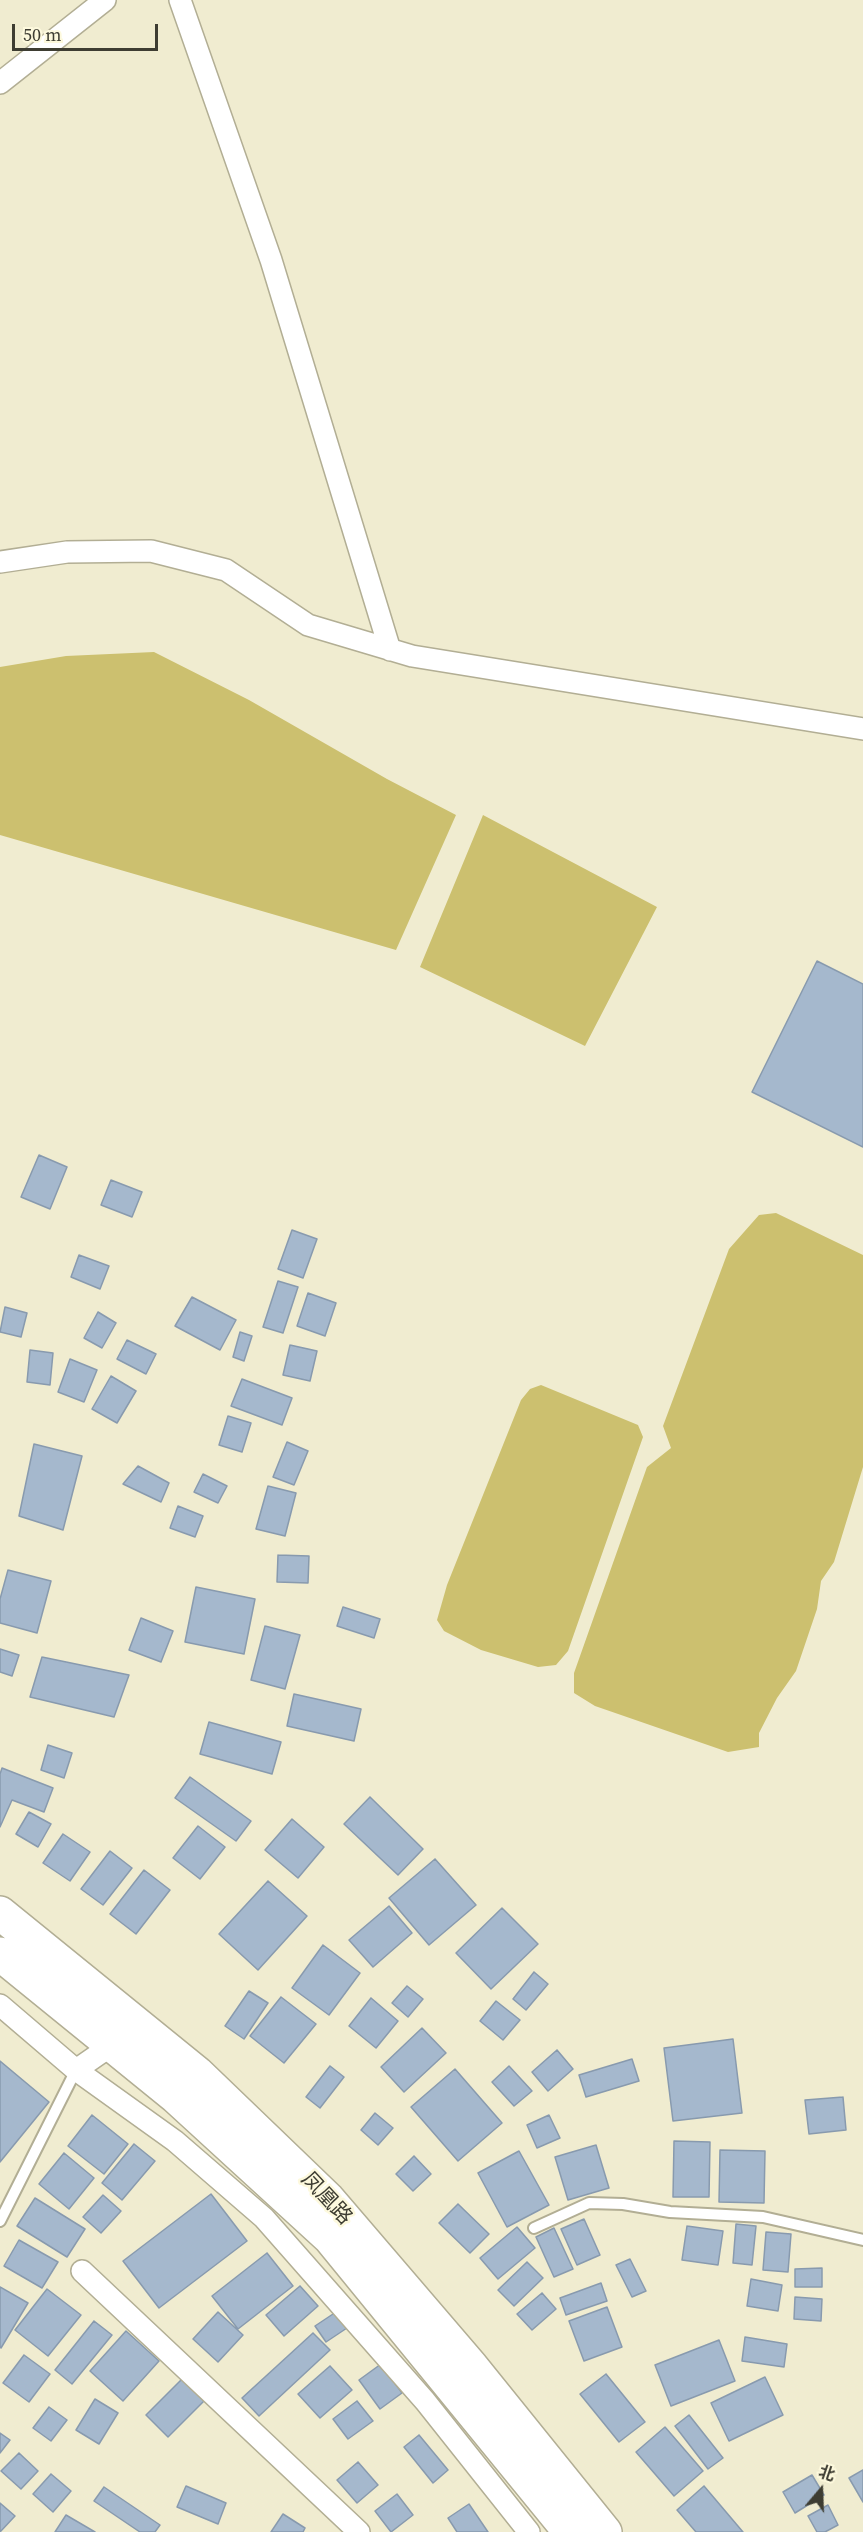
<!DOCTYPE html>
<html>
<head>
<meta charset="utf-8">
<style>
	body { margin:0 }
	#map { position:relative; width:863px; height:2532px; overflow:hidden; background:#f0ecd0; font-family:"Source Serif 4","Noto Sans SC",serif }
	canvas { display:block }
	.north { position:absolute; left:791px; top:2460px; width:60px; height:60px; -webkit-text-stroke:4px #fdf9dd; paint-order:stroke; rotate:19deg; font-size:16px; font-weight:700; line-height:24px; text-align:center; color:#3e3d32 }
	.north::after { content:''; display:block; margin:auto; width:21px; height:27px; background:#3e3d32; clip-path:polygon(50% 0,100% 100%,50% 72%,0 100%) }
	.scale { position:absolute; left:12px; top:24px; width:146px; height:27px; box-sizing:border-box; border:3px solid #3e3d32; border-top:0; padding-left:8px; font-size:18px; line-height:21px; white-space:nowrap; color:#3e3d32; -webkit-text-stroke:4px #fdf9dd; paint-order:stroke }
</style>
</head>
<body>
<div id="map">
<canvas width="863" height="2532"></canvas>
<div class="north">北</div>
<div class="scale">50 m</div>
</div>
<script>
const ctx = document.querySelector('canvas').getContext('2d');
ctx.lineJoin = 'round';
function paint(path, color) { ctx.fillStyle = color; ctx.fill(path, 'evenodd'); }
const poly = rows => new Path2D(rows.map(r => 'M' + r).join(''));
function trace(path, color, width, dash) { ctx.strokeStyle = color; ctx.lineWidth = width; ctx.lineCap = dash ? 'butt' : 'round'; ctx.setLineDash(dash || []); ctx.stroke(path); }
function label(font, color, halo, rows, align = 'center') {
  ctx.font = font + ' "Source Serif 4","Noto Sans SC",serif'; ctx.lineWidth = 5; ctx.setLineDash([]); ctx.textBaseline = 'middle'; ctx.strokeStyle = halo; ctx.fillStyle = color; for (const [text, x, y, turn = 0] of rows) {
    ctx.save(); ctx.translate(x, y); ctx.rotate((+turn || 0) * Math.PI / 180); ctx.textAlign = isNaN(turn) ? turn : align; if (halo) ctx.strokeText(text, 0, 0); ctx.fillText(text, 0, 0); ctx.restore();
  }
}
const water = poly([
	[154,652,249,700,387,779,456,815,396,950,0,835,0,667,66,656],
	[483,815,657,907,585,1046,420,967],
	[776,1213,863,1255,863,1467,834,1562,821,1581,817,1609,796,1671,777,1698,759,1733,759,1747,728,1752,595,1706,574,1693,574,1673,647,1467,671,1448,663,1426,729,1249,759,1215],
	[541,1385,638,1425,643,1437,568,1651,556,1665,538,1667,481,1650,444,1631,437,1620,447,1585,521,1400,530,1389]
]);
const building = poly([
	[817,961,863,984,863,1147,752,1092,817,961],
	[39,1155,67,1167,50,1209,21,1197,39,1155],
	[111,1180,142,1192,132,1217,101,1205,111,1180],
	[292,1230,317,1239,303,1278,278,1269,292,1230],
	[79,1255,109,1266,100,1289,71,1277,79,1255],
	[278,1281,298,1287,283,1333,263,1327,278,1281],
	[308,1293,336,1303,325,1336,297,1326,308,1293],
	[192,1297,236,1320,220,1350,175,1326,192,1297],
	[5,1307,27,1313,21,1337,0,1332,5,1307],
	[98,1312,116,1323,102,1348,84,1338,98,1312],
	[240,1332,252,1336,244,1361,233,1357,240,1332],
	[127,1340,156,1354,146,1374,117,1359,127,1340],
	[290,1345,317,1351,310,1381,283,1375,290,1345],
	[30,1350,53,1353,50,1385,27,1382,30,1350],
	[70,1359,97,1370,84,1402,58,1392,70,1359],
	[111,1376,136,1391,117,1423,92,1409,111,1376],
	[242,1379,292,1398,282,1425,231,1406,242,1379],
	[228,1416,251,1423,242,1452,219,1445,228,1416],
	[287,1442,308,1451,294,1485,273,1477,287,1442],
	[34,1444,82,1456,63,1530,19,1516,34,1444],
	[138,1466,169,1483,161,1502,123,1484,138,1466],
	[203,1474,227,1486,218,1503,194,1492,203,1474],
	[268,1486,296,1493,285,1536,256,1529,268,1486],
	[178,1506,203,1516,195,1537,170,1528,178,1506],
	[278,1555,309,1556,308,1583,277,1582,278,1555],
	[8,1570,51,1581,37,1633,0,1623,0,1599,8,1570],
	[196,1587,255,1599,244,1654,185,1642,196,1587],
	[343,1607,380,1619,374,1638,337,1626,343,1607],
	[141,1618,173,1631,161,1662,129,1650,141,1618],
	[265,1626,300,1635,285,1689,251,1680,265,1626],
	[0,1649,19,1655,12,1676,0,1672,0,1649],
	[42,1657,129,1675,114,1717,30,1697,42,1657],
	[294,1694,361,1709,354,1741,287,1726,294,1694],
	[209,1722,281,1742,272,1774,200,1754,209,1722],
	[48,1745,72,1753,64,1778,41,1770,48,1745],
	[2,1768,53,1788,44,1812,12,1800,0,1827,0,1774,2,1768],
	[190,1777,251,1821,236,1841,175,1798,190,1777],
	[370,1797,423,1849,398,1875,344,1824,370,1797],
	[29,1812,51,1824,38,1847,16,1834,29,1812],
	[292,1819,324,1847,298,1878,265,1850,292,1819],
	[198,1826,225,1847,200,1879,173,1858,198,1826],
	[63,1834,90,1852,70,1881,43,1863,63,1834],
	[110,1851,132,1868,103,1905,81,1889,110,1851],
	[435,1859,476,1905,429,1945,389,1898,435,1859],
	[144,1870,170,1890,136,1934,110,1914,144,1870],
	[268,1881,307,1916,258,1970,219,1934,268,1881],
	[389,1906,412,1933,373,1967,349,1940,389,1906],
	[502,1908,538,1944,491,1989,456,1953,502,1908],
	[323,1945,360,1973,329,2015,292,1988,323,1945],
	[534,1972,548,1984,526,2010,513,1999,534,1972],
	[407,1986,423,1999,408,2017,392,2003,407,1986],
	[249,1991,268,2003,244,2039,225,2026,249,1991],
	[281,1997,316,2024,284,2063,250,2036,281,1997],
	[371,1998,398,2021,376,2048,349,2026,371,1998],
	[496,2001,520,2020,503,2040,480,2021,496,2001],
	[422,2028,446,2053,404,2092,381,2067,422,2028],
	[733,2039,742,2113,673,2121,664,2048,733,2039],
	[557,2050,573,2069,548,2091,532,2072,557,2050],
	[632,2059,639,2081,586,2097,579,2075,632,2059],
	[0,2061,49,2102,0,2162,0,2061],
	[330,2066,344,2077,320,2108,306,2097,330,2066],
	[509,2066,532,2091,514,2106,492,2082,509,2066],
	[455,2069,502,2123,458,2161,411,2107,455,2069],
	[843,2097,846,2130,809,2134,805,2100,843,2097],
	[375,2113,393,2128,378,2145,361,2130,375,2113],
	[92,2115,128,2144,104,2174,68,2146,92,2115],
	[549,2115,560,2138,537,2148,527,2125,549,2115],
	[674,2141,710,2142,709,2197,673,2197,674,2141],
	[134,2144,155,2161,122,2200,102,2183,134,2144],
	[596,2145,609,2188,568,2200,555,2157,596,2145],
	[720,2150,765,2151,764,2203,719,2202,720,2150],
	[519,2151,549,2205,507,2227,478,2173,519,2151],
	[64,2153,94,2178,69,2209,39,2184,64,2153],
	[414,2156,431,2174,413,2191,396,2174,414,2156],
	[211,2194,247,2241,159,2308,123,2261,211,2194],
	[103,2195,121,2211,101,2233,83,2217,103,2195],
	[35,2198,85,2229,67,2257,17,2226,35,2198],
	[458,2204,489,2234,470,2253,439,2223,458,2204],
	[584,2219,600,2255,577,2265,561,2229,584,2219],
	[736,2224,756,2226,752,2265,733,2263,736,2224],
	[687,2226,723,2231,718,2265,682,2260,687,2226],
	[517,2227,535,2248,498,2279,480,2258,517,2227],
	[554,2228,573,2269,554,2277,536,2237,554,2228],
	[766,2232,791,2234,788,2272,763,2270,766,2232],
	[19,2240,58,2262,42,2288,4,2266,19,2240],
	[267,2253,293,2286,238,2329,212,2296,267,2253],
	[630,2259,646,2291,632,2297,616,2265,630,2259],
	[527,2262,543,2278,514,2306,498,2290,527,2262],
	[822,2268,822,2287,795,2287,795,2269,822,2268],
	[751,2279,782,2285,778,2311,747,2306,751,2279],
	[601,2283,607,2301,566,2315,560,2298,601,2283],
	[300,2286,318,2306,284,2336,266,2315,300,2286],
	[0,2287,28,2303,1,2348,0,2347,0,2287],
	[47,2289,81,2315,48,2356,15,2330,47,2289],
	[542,2293,556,2309,532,2330,517,2314,542,2293],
	[795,2297,822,2299,821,2321,794,2319,795,2297],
	[607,2307,622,2347,584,2361,569,2321,607,2307],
	[218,2312,243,2335,218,2362,193,2339,218,2312],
	[336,2312,347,2328,326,2342,315,2326,336,2312],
	[94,2321,112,2335,72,2384,55,2370,94,2321],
	[126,2331,159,2361,123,2401,90,2371,126,2331],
	[313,2333,330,2350,259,2416,242,2398,313,2333],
	[745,2337,787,2344,784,2367,742,2361,745,2337],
	[719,2340,735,2381,671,2406,655,2365,719,2340],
	[24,2355,50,2374,29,2402,3,2383,24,2355],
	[381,2364,402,2393,380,2409,359,2380,381,2364],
	[330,2366,352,2390,320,2418,298,2394,330,2366],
	[606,2374,645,2422,619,2442,580,2394,606,2374],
	[765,2377,783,2415,729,2441,711,2403,765,2377],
	[182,2379,204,2401,168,2437,146,2415,182,2379],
	[95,2399,118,2413,99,2444,76,2430,95,2399],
	[357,2401,373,2421,348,2439,333,2419,357,2401],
	[49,2407,67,2420,51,2441,33,2428,49,2407],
	[689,2415,723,2458,708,2469,675,2426,689,2415],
	[665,2427,703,2471,674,2496,636,2452,665,2427],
	[0,2433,10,2440,0,2453,0,2433],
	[419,2435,448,2470,433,2483,404,2447,419,2435],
	[19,2453,38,2471,21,2489,1,2471,19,2453],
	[358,2462,378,2485,357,2503,337,2480,358,2462],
	[863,2470,863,2502,849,2478,863,2470],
	[51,2474,71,2491,53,2512,33,2494,51,2474],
	[812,2475,824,2495,795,2513,783,2492,812,2475],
	[186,2486,226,2503,218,2524,177,2507,186,2486],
	[704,2486,743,2532,696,2532,677,2510,704,2486],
	[104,2487,160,2525,155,2532,140,2532,94,2501,104,2487],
	[397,2494,413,2515,391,2532,375,2511,397,2494],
	[0,2503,15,2516,0,2532,0,2503],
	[469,2504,488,2532,457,2532,448,2518,469,2504],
	[828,2505,838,2525,825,2532,817,2532,808,2516,828,2505],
	[283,2514,305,2528,303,2532,271,2532,283,2514],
	[66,2515,95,2532,55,2532,66,2515]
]);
const lane = poly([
	[0,2221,76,2070],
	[534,2228,589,2203,623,2204,670,2212,763,2217,863,2240]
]);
const street = poly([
	[180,0,271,260,390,650],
	[0,83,105,0],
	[0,562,67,552,151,551,226,570,308,625,412,656,863,729],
	[0,2005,76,2070,112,2045],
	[76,2070,175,2141,264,2218,425,2401,529,2532],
	[82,2271,359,2532]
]);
const highway = poly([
	[0,1913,197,2073,328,2199,472,2367,605,2532],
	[0,1954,176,2097,330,2238,570,2532]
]);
const streetNames = [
	["凤凰路",326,2199,47]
];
paint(water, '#ccc06f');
paint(building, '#a5b8cd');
trace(building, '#889aae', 1.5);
trace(lane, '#b2ae94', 14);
trace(street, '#b2ae94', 24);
trace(highway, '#b2ae94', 36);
trace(lane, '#fff', 10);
trace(street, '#fff', 21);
trace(highway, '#fff', 33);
label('21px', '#3e3d32', '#fdf9dd', streetNames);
</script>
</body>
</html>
